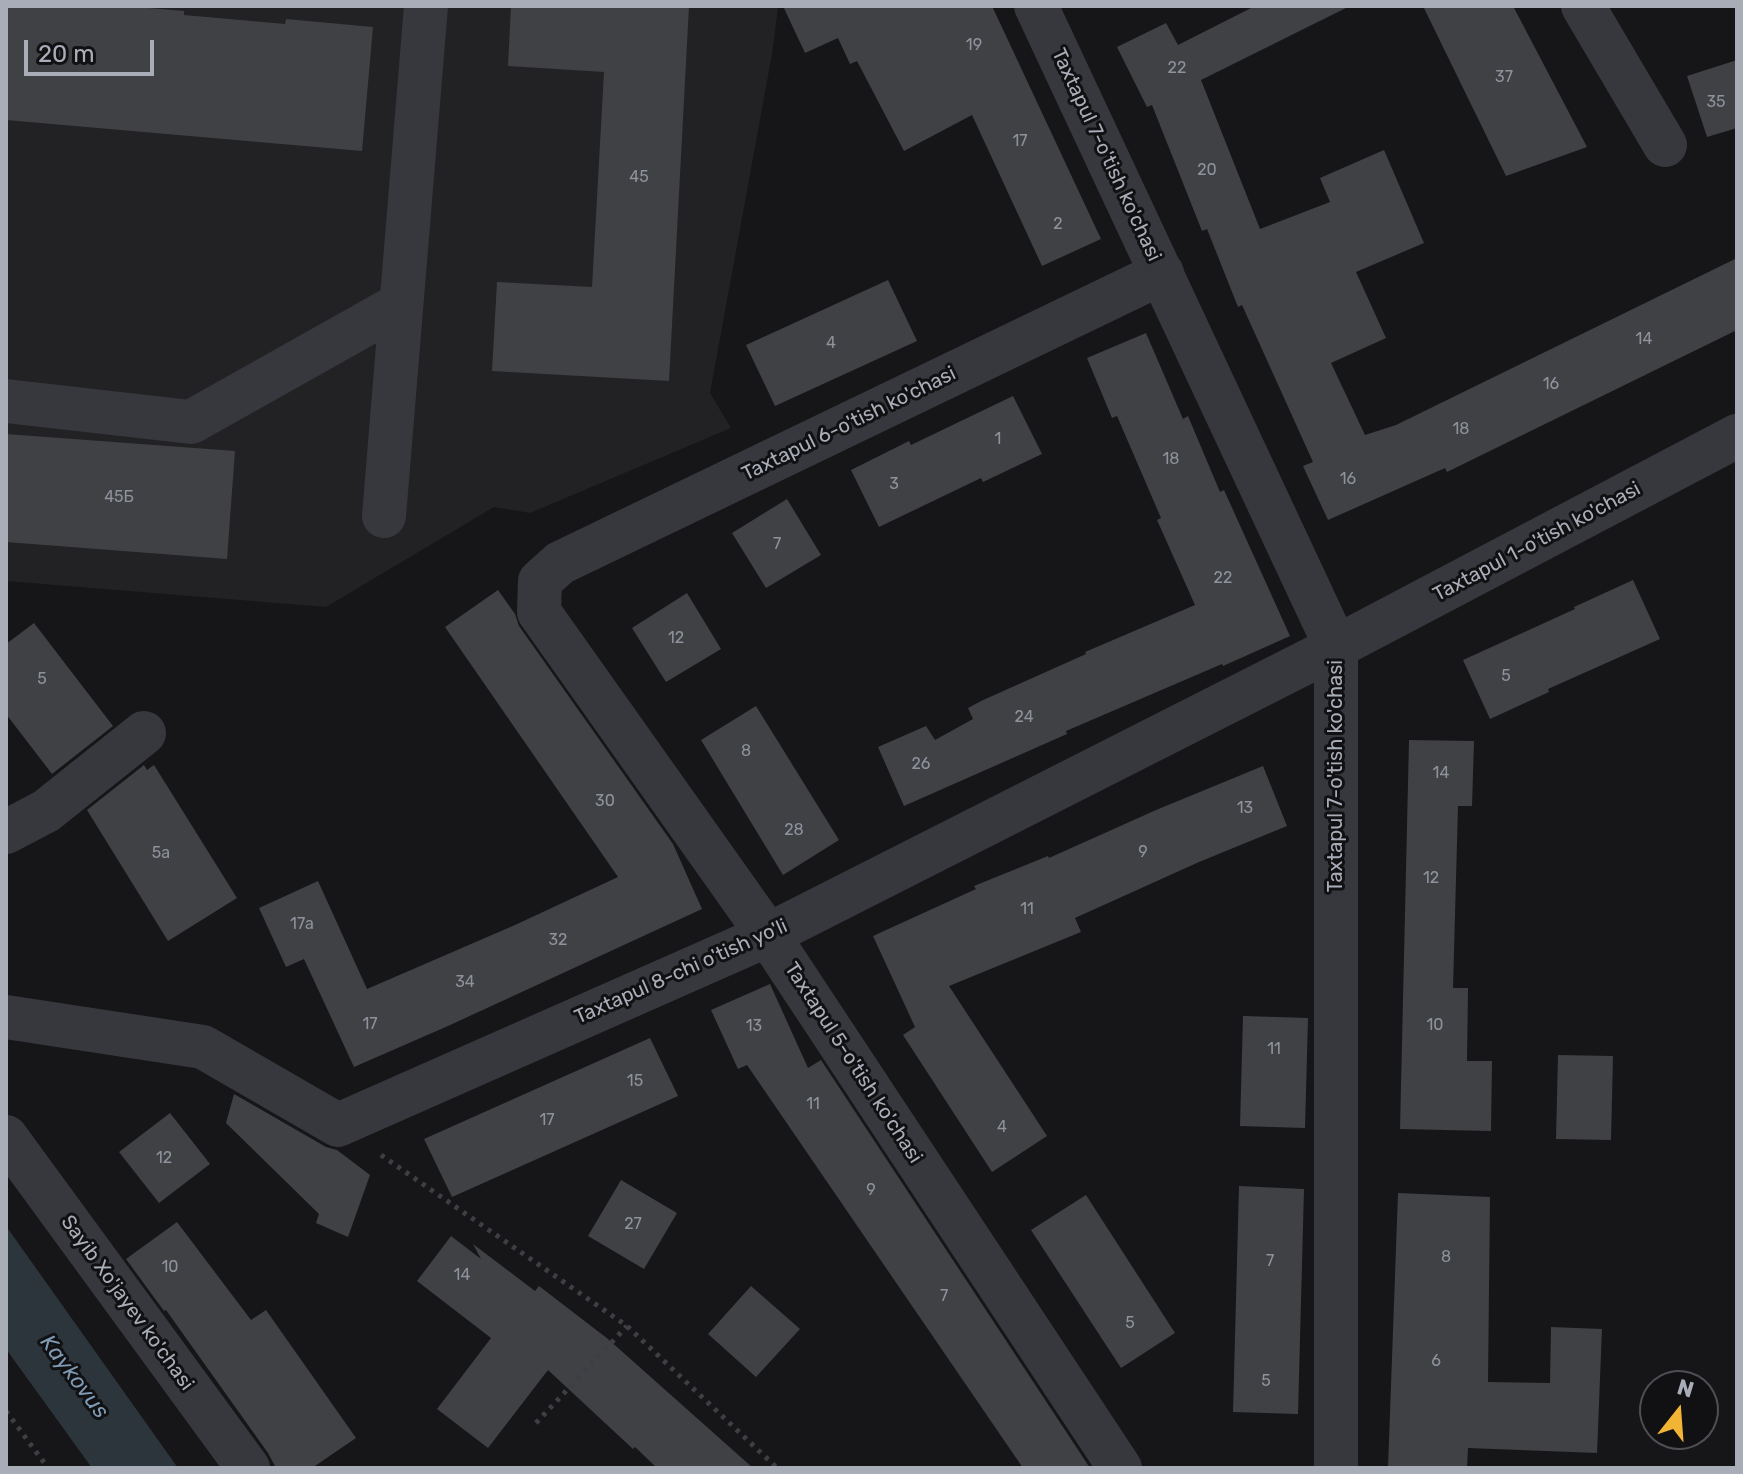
<!DOCTYPE html>
<html>
<head>
<meta charset="utf-8">
<style>
	body { margin:0 }
	#map { position:relative; width:1743px; height:1474px; overflow:hidden; background:#161618; font-family:Rubik,sans-serif }
	canvas { display:block }
	.frame { position:absolute; inset:0; border:8px solid #a8adb8; pointer-events:none }
	.north { position:absolute; left:1639px; top:1370px; width:80px; height:80px; box-sizing:border-box; background:#111113; border:2px solid #4d4f55; border-radius:50%; rotate:17deg; font-size:22px; font-weight:700; line-height:32px; text-align:center; color:#a8adb8 }
	.north::after { content:''; display:block; margin:auto; width:28px; height:36px; background:#f1b435; clip-path:polygon(50% 0,100% 100%,50% 72%,0 100%) }
	.scale { position:absolute; left:24px; top:40px; width:130px; height:36px; box-sizing:border-box; border:4px solid #a8adb8; border-top:0; padding-left:10px; font-size:24px; line-height:28px; white-space:nowrap; color:#a8adb8; -webkit-text-stroke:6px #111113; paint-order:stroke }
</style>
</head>
<body>
<div id="map">
<canvas width="1743" height="1474"></canvas>
<div class="frame"></div>
<div class="north">N</div>
<div class="scale">20 m</div>
</div>
<script>
const ctx = document.querySelector('canvas').getContext('2d');
ctx.lineJoin = 'round';
function paint(path, color) { ctx.fillStyle = color; ctx.fill(path, 'evenodd'); }
const poly = rows => new Path2D(rows.map(r => 'M' + r).join(''));
function trace(path, color, width, dash) { ctx.strokeStyle = color; ctx.lineWidth = width; ctx.lineCap = dash ? 'butt' : 'round'; ctx.setLineDash(dash || []); ctx.stroke(path); }
function label(font, color, halo, rows, align = 'center') {
  ctx.font = font + ' Rubik,sans-serif'; ctx.lineWidth = 6; ctx.setLineDash([]); ctx.textBaseline = 'middle'; ctx.strokeStyle = halo; ctx.fillStyle = color; for (const [text, x, y, turn = 0] of rows) {
    ctx.save(); ctx.translate(x, y); ctx.rotate((+turn || 0) * Math.PI / 180); ctx.textAlign = isNaN(turn) ? turn : align; if (halo) ctx.strokeText(text, 0, 0); ctx.fillText(text, 0, 0); ctx.restore();
  }
}
const built = poly([
	[6,6,771,6,778,8,772,54,710,393,731,428,530,513,494,507,326,607,6,581]
]);
const water = poly([
	[6,1226,178,1468,92,1468,6,1349]
]);
const building = poly([
	[6,6,125,6,184,11,184,15,285,24,286,19,373,27,362,151,6,120],
	[511,6,689,6,669,381,492,371,497,282,592,287,604,72,508,66],
	[783,6,992,6,1101,239,1042,266,972,115,904,151,857,61,850,64,838,38,805,53],
	[1255,6,1350,6,1201,80,1260,229,1330,202,1320,178,1384,150,1424,243,1356,272,1386,338,1331,363,1365,435,1396,425,1737,258,1737,330,1447,472,1445,468,1328,520,1303,466,1313,462,1242,305,1238,307,1207,229,1202,231,1152,105,1147,107,1117,47,1166,23,1178,45],
	[1423,6,1513,6,1587,147,1506,176],
	[1737,60,1737,128,1707,137,1687,76],
	[888,280,917,341,775,406,746,345],
	[1146,333,1183,419,1188,416,1220,492,1224,490,1290,636,1223,666,1222,664,1066,731,1067,734,904,806,878,747,926,726,935,740,973,719,968,708,981,701,1086,654,1085,652,1195,605,1157,520,1161,518,1117,416,1112,418,1087,358],
	[1013,396,1042,454,983,482,981,478,879,527,851,470,909,441,911,445],
	[6,434,235,451,227,559,6,542],
	[787,499,821,555,766,588,732,533],
	[1633,580,1660,639,1548,689,1549,692,1490,719,1463,660,1575,609,1574,607],
	[498,590,515,614,519,626,673,844,702,909,448,1026,354,1067,304,959,286,967,259,908,318,881,367,989,515,925,618,877,445,627],
	[687,593,721,649,666,682,632,628],
	[34,623,113,726,52,774,6,714,6,644],
	[756,706,839,840,783,875,701,740],
	[1409,740,1474,741,1472,806,1458,806,1453,988,1468,988,1467,1061,1492,1061,1491,1131,1400,1129],
	[144,765,147,770,154,765,237,898,168,941,87,810],
	[1263,766,1287,826,1199,862,1075,918,1081,932,949,986,1047,1136,992,1172,903,1035,915,1027,873,936,976,889,974,886,1048,856,1049,858,1156,810],
	[770,984,808,1068,821,1060,1090,1468,1023,1468,747,1065,738,1069,711,1010],
	[1243,1016,1308,1018,1305,1128,1240,1126],
	[650,1038,678,1096,452,1197,424,1139],
	[1558,1055,1613,1056,1611,1140,1556,1139],
	[234,1094,326,1147,337,1150,370,1175,348,1237,316,1223,319,1214,226,1123],
	[170,1113,210,1164,159,1203,119,1152],
	[621,1180,677,1213,644,1269,588,1236],
	[1239,1186,1304,1189,1298,1414,1233,1412],
	[1398,1193,1490,1197,1488,1382,1550,1383,1551,1327,1602,1329,1597,1453,1468,1448,1467,1468,1388,1468],
	[1086,1195,1175,1333,1121,1368,1031,1230],
	[177,1222,251,1320,266,1310,356,1438,312,1468,276,1468,268,1453,166,1310,164,1311,126,1259],
	[451,1236,481,1259,473,1244,535,1291,539,1286,608,1339,753,1468,657,1468,635,1447,633,1449,548,1370,488,1448,437,1409,491,1338,417,1281],
	[751,1286,800,1329,756,1377,708,1334]
]);
const path = poly([
	[381,1155,627,1326,777,1468],
	[6,1411,48,1468],
	[536,1423,627,1326]
]);
const minor = poly([
	[1036,6,1336,647,1336,1468],
	[1583,6,1665,145],
	[6,401,191,422,401,304],
	[384,516,426,6],
	[6,832,46,811,144,733],
	[6,1017,203,1047,338,1125,768,935,1336,647,1737,436],
	[6,1137,248,1468],
	[1120,1468,768,935,539,612,540,581,560,563,1162,273]
]);
const numberNames = [
	["19",974,45],
	["22",1177,68],
	["37",1504,77],
	["35",1716,102],
	["17",1020,141],
	["20",1207,170],
	["45",639,177],
	["2",1058,224],
	["14",1644,339],
	["4",831,343],
	["16",1551,384],
	["18",1461,429],
	["1",998,439],
	["18",1171,459],
	["16",1348,479],
	["3",894,484],
	["45Б",119,497],
	["7",777,544],
	["22",1223,578],
	["12",676,638],
	["5",1506,676],
	["5",42,679],
	["24",1024,717],
	["8",746,751],
	["26",921,764],
	["14",1441,773],
	["30",605,801],
	["13",1245,808],
	["28",794,830],
	["9",1143,852],
	["5а",161,853],
	["12",1431,878],
	["11",1027,909],
	["17а",302,924],
	["32",558,940],
	["34",465,982],
	["17",370,1024],
	["10",1435,1025],
	["13",754,1026],
	["11",1274,1049],
	["15",635,1081],
	["11",813,1104],
	["17",547,1120],
	["4",1002,1127],
	["12",164,1158],
	["9",871,1190],
	["27",633,1224],
	["8",1446,1257],
	["7",1270,1261],
	["10",170,1267],
	["14",462,1275],
	["7",944,1296],
	["5",1130,1323],
	["6",1436,1361],
	["5",1266,1381]
];
const streetNames = [
	["Taxtapul 7-o'tish ko'chasi",1106,155,65],
	["Taxtapul 6-o'tish ko'chasi",849,424,-26],
	["Taxtapul 1-o'tish ko'chasi",1537,542,-28],
	["Taxtapul 7-o'tish ko'chasi",1336,776,-90],
	["Taxtapul 8-chi o'tish yo'li",681,972,-24],
	["Taxtapul 5-o'tish ko'chasi",853,1063,57],
	["Sayib Xo'jayev ko'chasi",127,1303,54]
];
const waterNames = [
	["Kaykovus",74,1377,53]
];
paint(built, '#222225');
paint(water, '#2c353c');
paint(building, '#404145');
trace(path, '#3d3f44', 5, [4, 6]);
trace(minor, '#37383d', 44);
label('16px', '#8e929b', null, numberNames);
label('20px', '#a8adb8', '#111113', streetNames);
label('italic 22px', '#7f9ab3', '#111113', waterNames);
</script>
</body>
</html>
